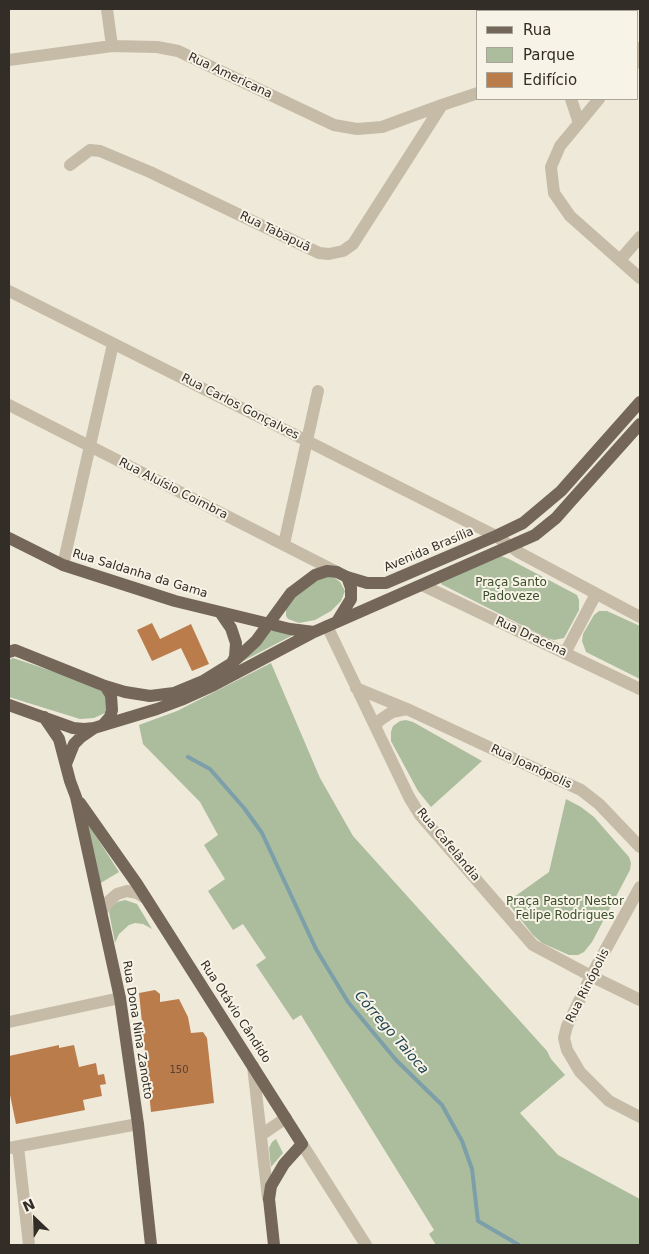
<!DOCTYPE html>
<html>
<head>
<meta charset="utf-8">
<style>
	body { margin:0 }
	#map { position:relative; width:649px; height:1254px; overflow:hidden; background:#efe9da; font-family:"DejaVu Sans",sans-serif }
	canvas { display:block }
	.frame { position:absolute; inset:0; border:10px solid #332d27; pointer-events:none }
	.legend { position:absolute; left:476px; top:10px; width:162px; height:90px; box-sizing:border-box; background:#f7f3e6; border:1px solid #a9a49a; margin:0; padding:6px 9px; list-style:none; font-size:15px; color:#332d27 }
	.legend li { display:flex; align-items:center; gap:10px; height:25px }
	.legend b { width:25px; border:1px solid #a9a49a }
	.north { position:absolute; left:10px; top:1194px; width:50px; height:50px; -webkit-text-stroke:4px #f7f3e6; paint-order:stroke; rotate:336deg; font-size:14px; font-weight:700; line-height:20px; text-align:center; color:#332d27 }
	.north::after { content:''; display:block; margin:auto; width:18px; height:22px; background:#332d27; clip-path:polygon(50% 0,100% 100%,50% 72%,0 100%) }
</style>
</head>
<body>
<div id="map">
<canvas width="649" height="1254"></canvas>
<div class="frame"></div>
<ul class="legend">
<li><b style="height:6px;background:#746759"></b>Rua</li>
<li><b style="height:14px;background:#abbd9c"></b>Parque</li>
<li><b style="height:14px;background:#bb7c4c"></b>Edifício</li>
</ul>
<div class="north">N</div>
</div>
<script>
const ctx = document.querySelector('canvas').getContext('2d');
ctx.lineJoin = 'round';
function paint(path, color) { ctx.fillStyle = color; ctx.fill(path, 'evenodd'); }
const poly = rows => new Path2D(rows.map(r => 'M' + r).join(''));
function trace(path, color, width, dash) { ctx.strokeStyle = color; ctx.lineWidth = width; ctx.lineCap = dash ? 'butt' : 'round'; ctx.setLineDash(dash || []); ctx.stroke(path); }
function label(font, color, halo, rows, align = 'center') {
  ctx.font = font + ' "DejaVu Sans",sans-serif'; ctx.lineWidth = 4; ctx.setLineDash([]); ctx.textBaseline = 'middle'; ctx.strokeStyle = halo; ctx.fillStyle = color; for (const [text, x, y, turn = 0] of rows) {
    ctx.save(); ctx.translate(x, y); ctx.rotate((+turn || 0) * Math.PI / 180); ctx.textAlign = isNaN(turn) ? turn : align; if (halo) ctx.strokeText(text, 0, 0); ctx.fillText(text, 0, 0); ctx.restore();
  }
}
const green = poly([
	[501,556,509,559,577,595,579,600,579,610,564,638,554,640,547,638,441,584,442,582],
	[321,576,335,578,340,582,345,591,341,601,331,611,315,620,299,623,288,619,286,616,286,608,291,598],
	[599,611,607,611,640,626,640,679,586,652,582,641,583,634,594,615],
	[274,630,293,635,243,661,268,632],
	[13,658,61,674,99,689,108,698,105,713,94,718,80,719,9,697,9,660],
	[271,663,320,778,353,836,547,1051,551,1059,565,1075,520,1113,558,1155,640,1199,640,1245,436,1245,429,1234,434,1230,301,1015,293,1020,256,965,266,958,243,924,233,930,208,891,225,879,204,845,218,835,200,802,143,744,139,725,177,711],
	[406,720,413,722,482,761,431,807,418,791,391,741,391,732,393,726,400,721],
	[566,799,581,807,594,817,629,857,631,863,630,870,592,942,584,952,578,955,569,955,542,943,533,935,507,902,549,872],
	[87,822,119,872,99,884],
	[125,900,137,904,152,929,143,924,135,923,129,925,119,934,115,943,109,912,110,908,117,902],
	[276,1139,283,1153,271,1167,269,1148,272,1142]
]);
const stream = poly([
	[188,757,210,769,244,808,262,833,316,949,348,1002,396,1060,442,1105,462,1141,472,1169,478,1221,519,1245]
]);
const building = poly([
	[152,623,160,639,191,624,209,664,192,671,181,648,152,661,137,630],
	[155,990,160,994,160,1002,179,999,188,1017,191,1033,203,1032,207,1038,214,1103,151,1112,139,993],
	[59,1045,59,1048,74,1045,79,1067,96,1063,98,1075,104,1074,106,1084,100,1085,102,1096,83,1100,85,1110,16,1124,9,1090,9,1056]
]);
const minor = poly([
	[107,9,112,46],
	[544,9,544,11],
	[638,51,640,48],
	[9,60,112,46,157,47,178,51,334,125,357,129,382,127,442,105],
	[638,61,640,63],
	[571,99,579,123],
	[599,99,560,146,551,167,554,193,570,216,640,278],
	[70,165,90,150,100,151,150,172,319,253,329,254,343,251,353,244,442,105,478,93],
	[620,260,640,237],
	[9,291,496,536,520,553,640,617],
	[9,405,337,572],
	[284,544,318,391],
	[63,565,113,344],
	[422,585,640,689],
	[327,626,409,797,420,815,533,945,591,976,640,1000],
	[565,653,596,594],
	[356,688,407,709,581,790,599,804,640,847],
	[375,726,380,720,392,712,407,709],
	[640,887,591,976,567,1026,564,1038,567,1050,580,1072,609,1101,640,1117],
	[101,912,109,901,117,894,127,891,137,893,145,898],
	[9,1022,120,998],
	[253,1066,268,1198],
	[261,1135,286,1118],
	[302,1144,366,1245],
	[18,1147,29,1245],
	[9,1148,138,1124]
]);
const major = poly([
	[9,538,63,565,175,601,290,629,314,632],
	[220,612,231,628,236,643,235,657,232,663],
	[338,620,351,599,351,588,347,577],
	[9,652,15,650,105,686,125,692,150,696,174,693,203,681,232,663,256,641,291,593,315,575,327,571,337,572,347,577,367,583,386,583,496,536,523,523,561,491,640,402],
	[9,705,73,728,84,729,94,728],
	[44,717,59,739,70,781,76,797,120,998,138,1124,151,1245],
	[103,725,110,717,112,710,111,695,105,686],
	[66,764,74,744,81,737,94,728,157,709,181,700,214,685,314,632,535,535,556,518,571,501,640,424],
	[80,803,137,884,302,1144,284,1164,271,1186,269,1199,274,1245]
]);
const numberNames = [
	["150",179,1070]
];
const streetNames = [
	["Rua Americana",230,76,25],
	["Rua Tabapuã",275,232,26],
	["Rua Carlos Gonçalves",240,407,27],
	["Rua Aluísio Coimbra",173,489,27],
	["Avenida Brasília",429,550,-23],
	["Rua Saldanha da Gama",140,574,17],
	["Rua Dracena",531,637,25],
	["Rua Joanópolis",531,767,25],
	["Rua Cafelândia",448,845,50],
	["Rua Rinópolis",588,986,-63],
	["Rua Otávio Cândido",235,1012,57],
	["Rua Dona Nina Zanotto",137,1030,81]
];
const parkNames = [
	["Praça Santo",511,583],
	["Padoveze",511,597],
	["Praça Pastor Nestor",565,902],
	["Felipe Rodrigues",565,916]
];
const waterNames = [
	["Córrego Taioca",391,1033,49]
];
paint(green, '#abbd9c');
trace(stream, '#7c9fa9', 4);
paint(building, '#bb7c4c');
trace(minor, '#c6bba7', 12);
trace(major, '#746759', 12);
label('10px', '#554130', null, numberNames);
label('12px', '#332d27', '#f7f3e6', streetNames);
label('12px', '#3c4f2d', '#f7f3e6', parkNames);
label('italic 14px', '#204451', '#f7f3e6', waterNames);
</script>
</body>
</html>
